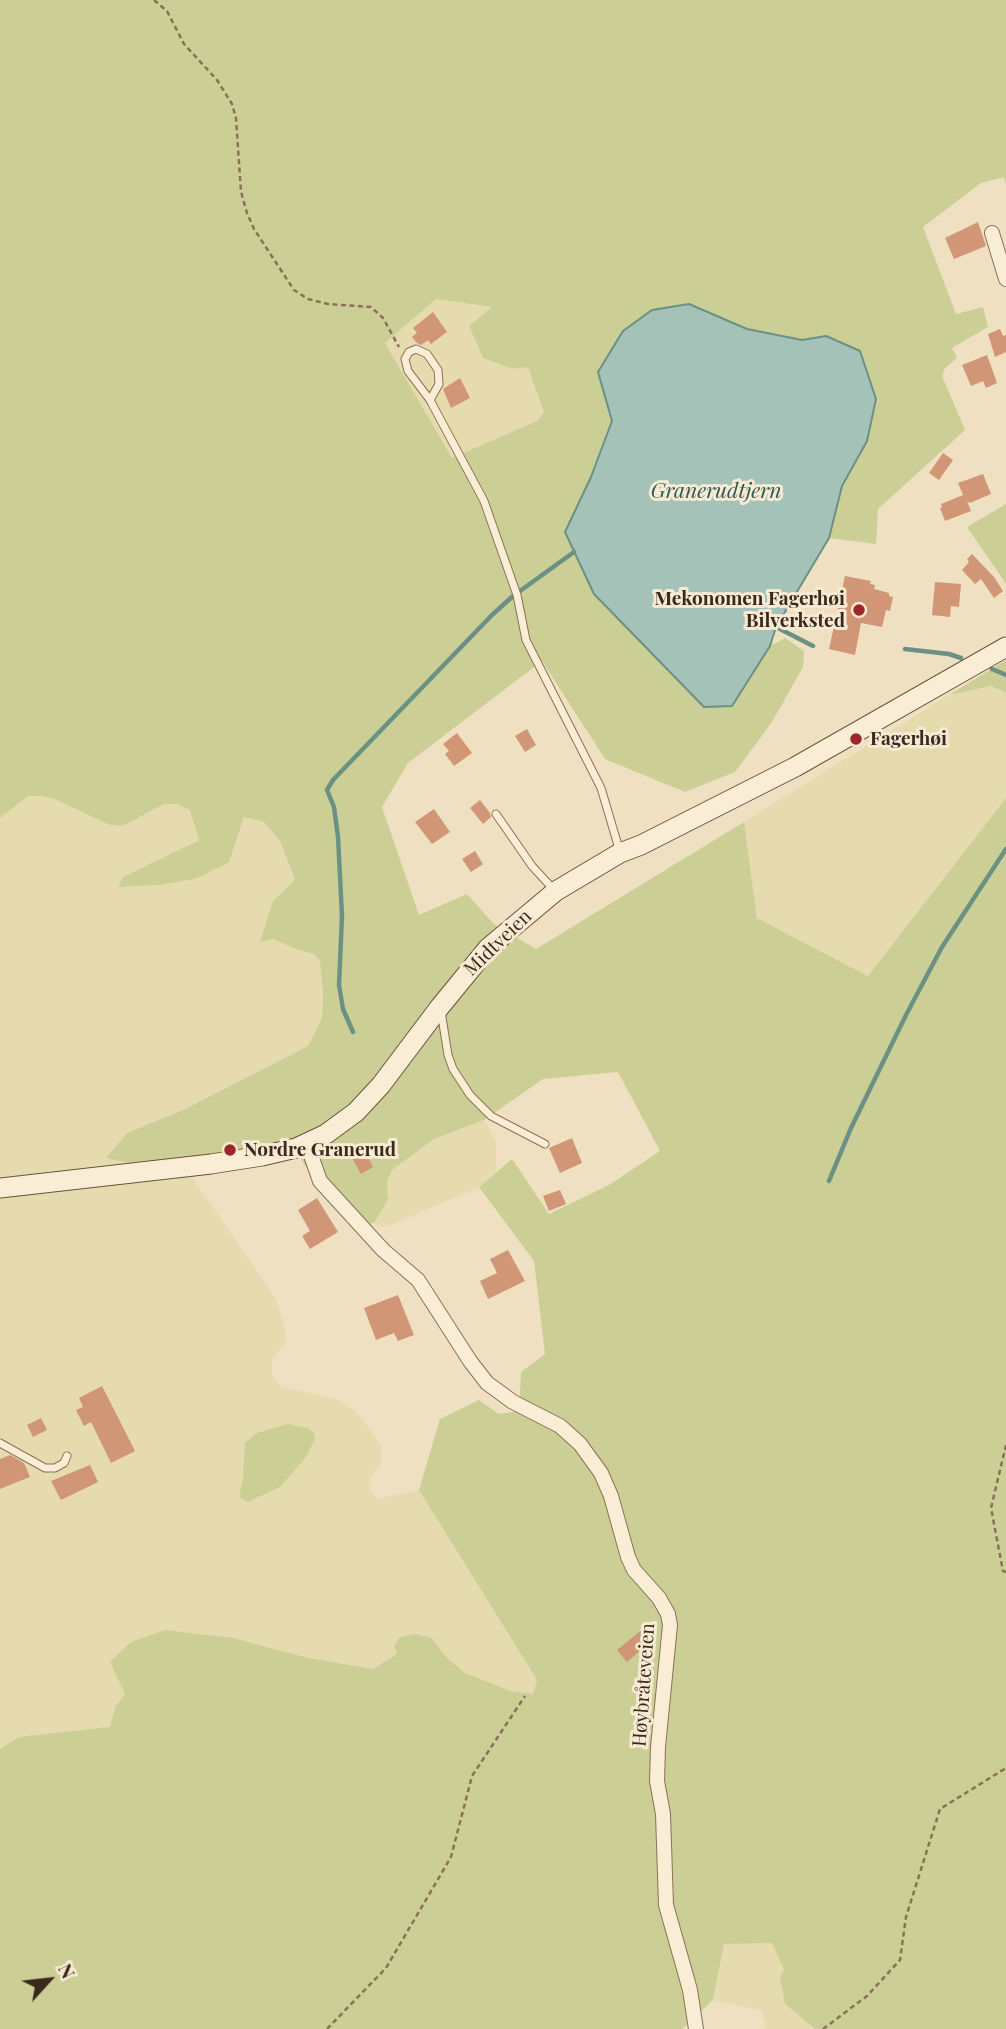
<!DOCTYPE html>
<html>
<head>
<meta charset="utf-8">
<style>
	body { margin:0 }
	#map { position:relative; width:1006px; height:2029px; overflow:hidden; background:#f0e0c2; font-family:"Playfair Display",serif }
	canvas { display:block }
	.north { position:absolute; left:14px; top:1945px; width:70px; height:70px; -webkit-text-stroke:5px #f7ead2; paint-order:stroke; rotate:63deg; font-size:19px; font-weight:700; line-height:28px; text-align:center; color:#3a291d }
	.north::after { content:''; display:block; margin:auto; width:24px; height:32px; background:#3a291d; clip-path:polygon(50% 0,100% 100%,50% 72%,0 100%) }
</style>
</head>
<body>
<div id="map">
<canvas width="1006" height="2029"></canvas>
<div class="north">N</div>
</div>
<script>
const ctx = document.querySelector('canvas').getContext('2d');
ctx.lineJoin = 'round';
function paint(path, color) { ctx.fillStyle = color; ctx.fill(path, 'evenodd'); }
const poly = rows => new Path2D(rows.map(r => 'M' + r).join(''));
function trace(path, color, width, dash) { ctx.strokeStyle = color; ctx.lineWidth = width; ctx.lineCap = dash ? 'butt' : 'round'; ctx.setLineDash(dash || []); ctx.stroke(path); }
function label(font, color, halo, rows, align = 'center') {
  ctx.font = font + ' "Playfair Display",serif'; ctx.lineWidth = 6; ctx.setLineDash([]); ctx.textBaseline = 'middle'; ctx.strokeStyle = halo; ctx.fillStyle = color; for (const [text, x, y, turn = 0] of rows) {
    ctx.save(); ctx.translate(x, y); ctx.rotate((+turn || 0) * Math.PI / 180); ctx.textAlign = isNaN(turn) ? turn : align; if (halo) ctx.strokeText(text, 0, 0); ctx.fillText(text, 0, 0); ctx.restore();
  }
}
const farmland = poly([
	[436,299,493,307,469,326,483,358,512,369,526,367,530,370,544,412,537,421,452,459,385,343],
	[991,686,1006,693,1006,798,868,976,757,918,744,822,949,695],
	[28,796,40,796,53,799,110,825,123,826,164,804,177,804,190,810,199,839,123,877,119,887,159,885,195,879,229,862,244,817,264,822,280,841,295,879,273,901,261,942,274,938,298,950,313,954,320,962,323,993,322,1018,308,1046,183,1110,127,1133,106,1158,192,1177,275,1297,283,1321,286,1341,272,1359,272,1374,281,1387,333,1398,355,1410,381,1445,381,1463,370,1478,369,1489,377,1499,419,1490,537,1680,533,1694,511,1691,465,1673,445,1656,432,1638,397,1654,373,1669,304,1657,126,1694,115,1707,110,1728,19,1737,0,1749,0,818],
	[484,1120,496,1142,496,1172,479,1187,390,1225,378,1227,374,1223,388,1200,387,1181,392,1170,434,1139],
	[773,1943,784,1969,785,2004,815,2029,766,2029,762,2011,713,2000,724,1944]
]);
const green = poly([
	[0,0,1006,0,1006,185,1004,177,981,183,923,227,956,314,983,307,988,327,952,348,957,358,945,368,942,376,965,430,878,509,876,544,829,538,842,486,867,441,826,336,802,340,747,329,688,304,652,310,623,331,598,372,612,421,591,477,673,673,704,707,732,706,770,646,785,638,804,651,803,667,772,722,735,772,685,792,605,759,542,661,408,763,382,807,419,915,467,894,494,924,536,949,744,822,757,918,868,976,1006,798,1006,2029,815,2029,785,2004,780,1977,784,1969,772,1943,724,1944,713,2000,682,2029,0,2029,0,1749,19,1737,110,1727,115,1707,125,1694,110,1662,131,1642,165,1630,233,1638,304,1657,373,1669,397,1654,394,1646,400,1637,416,1634,432,1638,445,1656,465,1673,511,1691,533,1694,537,1680,419,1490,440,1419,479,1400,499,1414,519,1411,521,1372,545,1354,534,1261,479,1187,512,1159,549,1214,609,1185,660,1151,618,1072,543,1079,484,1120,434,1139,392,1170,387,1181,388,1200,374,1223,355,1225,322,1192,299,1156,192,1177,106,1158,127,1133,183,1110,308,1046,322,1018,323,993,320,962,314,954,298,950,274,939,260,942,273,901,295,879,280,841,264,822,244,817,229,862,195,879,159,885,118,887,123,877,199,840,190,810,177,804,164,804,123,826,110,825,54,799,40,796,28,796,0,818],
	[436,299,492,307,469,326,483,358,512,369,525,367,529,370,544,412,537,421,452,458,385,343],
	[1006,504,1006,584,967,527],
	[1006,660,1006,693,991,686,949,695],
	[288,1424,308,1428,314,1433,315,1439,306,1457,280,1487,248,1502,239,1497,243,1479,245,1443,257,1433]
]);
const water = poly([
	[689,304,747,329,802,340,826,336,860,351,876,399,867,441,842,486,829,538,776,627,770,646,732,706,704,707,594,594,565,532,591,477,612,421,598,372,623,331,652,310,689,304]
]);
const stream = poly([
	[520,591,574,552],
	[776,627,813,646],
	[905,649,949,654,961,658],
	[992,669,1006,675],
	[353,1032,343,1009,339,985,342,916,338,837,334,807,327,790,333,780,492,615,513,596],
	[829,1181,851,1128,906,1015,942,947,1006,849]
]);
const building = poly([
	[978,222,986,246,954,259,945,238],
	[433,312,447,332,431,344,428,340,421,345,417,343,412,337,417,333,413,328],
	[1000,329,1003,336,1006,335,1006,352,995,357,988,334],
	[987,355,997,383,986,388,983,381,971,386,962,365],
	[460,378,470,398,451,408,443,389],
	[943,453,953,460,939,480,929,473],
	[983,474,991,494,970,503,967,501,971,511,945,521,940,508,942,507,941,504,963,495,958,483],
	[972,554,994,577,1003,591,994,598,981,579,975,584,962,570,969,562,967,559],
	[845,576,871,581,870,584,875,585,874,589,889,593,889,596,893,597,890,611,886,610,882,627,861,623,855,655,829,649],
	[935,582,961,584,959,607,951,606,950,617,932,615],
	[527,729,536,745,525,752,515,736],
	[457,733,472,753,454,766,445,754,449,751,443,744],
	[480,800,490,813,491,817,483,824,470,808],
	[434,809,450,832,432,844,415,822],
	[475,851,483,864,471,872,462,859],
	[572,1138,582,1163,560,1173,549,1148],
	[365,1151,373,1167,361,1174,352,1158],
	[560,1190,566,1204,549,1211,543,1196],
	[317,1198,338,1232,310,1249,302,1236,310,1231,298,1210],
	[508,1250,525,1281,488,1299,480,1281,497,1273,490,1259],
	[398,1295,414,1335,398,1341,394,1333,376,1340,364,1308],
	[102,1386,135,1451,111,1463,91,1422,84,1426,76,1410,83,1407,79,1398],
	[41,1418,47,1430,33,1437,27,1425],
	[10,1455,24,1463,30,1477,0,1489,0,1459],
	[90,1465,98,1482,61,1500,51,1481],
	[644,1628,654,1639,627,1662,617,1650]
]);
const path = poly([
	[154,0,167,11,184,44,217,80,232,104,236,118,241,192,247,213,254,229,294,290,308,299,328,304,371,307,383,318,399,347],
	[1006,1445,991,1508,1003,1571,1006,1572],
	[327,2029,386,1968,451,1857,472,1776,525,1696],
	[823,2029,867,1996,900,1960,906,1917,940,1809,1006,1768]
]);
const service = poly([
	[430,400,439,384,438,370,427,354,416,349,409,352,405,359,408,371,430,400,484,501,517,595,526,640,601,788,620,852],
	[496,814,532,866,555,891],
	[441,1011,448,1055,453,1069,470,1095,491,1116,545,1144],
	[0,1443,45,1468,55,1468,64,1463,67,1456]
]);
const minor = poly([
	[992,233,1006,279],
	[307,1144,320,1181,383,1250,418,1280,470,1361,487,1383,513,1402,560,1426,580,1444,601,1473,611,1496,628,1557,634,1570,659,1598,668,1614,670,1625,658,1747,657,1781,663,1814,666,1905,690,1990,696,2029]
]);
const secondary = poly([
	[0,1188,211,1164,262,1156,296,1148,326,1134,356,1112,381,1085,439,1008,488,948,556,891,620,853,641,845,795,767,1006,647]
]);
const markers = [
	[859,610,7,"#9d252c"],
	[856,739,7,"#9d252c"],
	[230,1150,7,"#9d252c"]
];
const poiNames = [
	["Mekonomen Fagerhøi",845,599,"right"],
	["Bilverksted",845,621,"right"],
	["Fagerhøi",870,739],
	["Nordre Granerud",244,1150]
];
const streetNames = [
	["Midtveien",498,943,-44],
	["Høybråteveien",644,1685,-86]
];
const waterNames = [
	["Granerudtjern",716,491]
];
paint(farmland, '#e6daaf');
paint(green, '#cbcf95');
paint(water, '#a4c2b8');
trace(water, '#6b9185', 2);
trace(stream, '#6b9185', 4.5);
paint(building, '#d09676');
trace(service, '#8b7058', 9);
trace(minor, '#8b7058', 16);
trace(secondary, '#6d513b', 21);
trace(path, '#8b7058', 2.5, [5, 3.5]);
trace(service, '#faedd5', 7);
trace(minor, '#faedd5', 14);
trace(secondary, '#faedd5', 19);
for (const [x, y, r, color] of markers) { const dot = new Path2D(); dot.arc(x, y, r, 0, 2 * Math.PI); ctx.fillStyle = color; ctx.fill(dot); trace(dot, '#f7ead2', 2.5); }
label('bold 19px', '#3a291d', '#f7ead2', poiNames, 'left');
label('19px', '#3a291d', '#f7ead2', streetNames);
label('italic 21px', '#2b5a55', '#f7ead2', waterNames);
</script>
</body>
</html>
